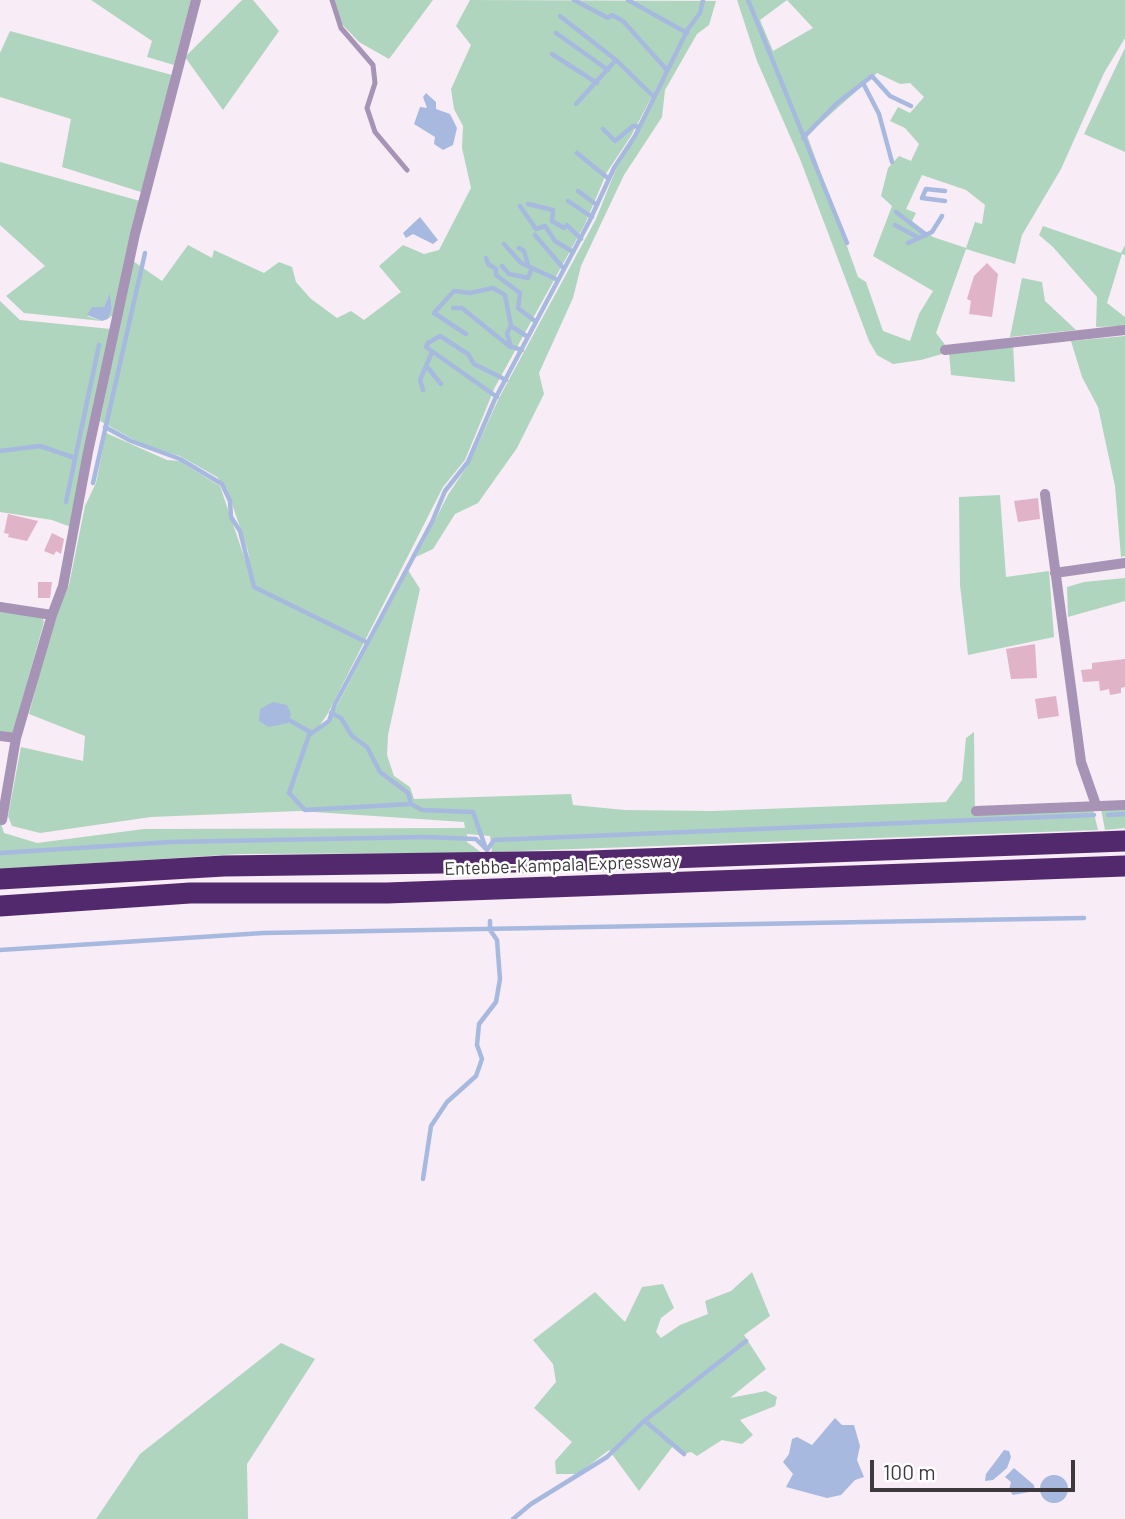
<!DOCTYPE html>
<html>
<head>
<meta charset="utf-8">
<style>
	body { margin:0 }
	#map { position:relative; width:1125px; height:1519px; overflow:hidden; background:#f8ecf6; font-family:Barlow,sans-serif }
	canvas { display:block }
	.scale { position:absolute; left:870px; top:1460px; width:205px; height:32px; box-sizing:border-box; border:4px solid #3d393d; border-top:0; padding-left:9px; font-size:21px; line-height:24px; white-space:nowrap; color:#3d393d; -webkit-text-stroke:5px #fff; paint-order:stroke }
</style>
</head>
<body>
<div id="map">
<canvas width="1125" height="1519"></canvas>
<div class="scale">100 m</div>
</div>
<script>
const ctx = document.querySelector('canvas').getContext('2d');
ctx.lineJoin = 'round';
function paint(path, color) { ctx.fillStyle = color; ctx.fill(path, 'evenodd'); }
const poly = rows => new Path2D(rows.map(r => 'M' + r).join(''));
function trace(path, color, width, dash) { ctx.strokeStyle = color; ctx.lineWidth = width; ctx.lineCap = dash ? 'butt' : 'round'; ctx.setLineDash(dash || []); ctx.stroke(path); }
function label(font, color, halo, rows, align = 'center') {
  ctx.font = font + ' Barlow,sans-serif'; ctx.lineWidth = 5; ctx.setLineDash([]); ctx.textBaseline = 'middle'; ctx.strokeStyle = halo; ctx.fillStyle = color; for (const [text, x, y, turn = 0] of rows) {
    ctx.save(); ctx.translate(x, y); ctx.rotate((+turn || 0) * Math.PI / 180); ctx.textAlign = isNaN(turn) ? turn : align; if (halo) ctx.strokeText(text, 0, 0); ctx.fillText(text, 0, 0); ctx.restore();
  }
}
const green = poly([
	[91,0,191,0,174,65,147,57,152,41],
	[242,0,253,0,279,31,223,110,185,57],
	[333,0,433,0,389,59,359,42,338,20],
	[470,0,716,1,709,25,697,34,665,90,662,117,624,175,581,266,573,298,539,373,544,394,517,448,478,503,455,514,433,549,416,557,449,493,469,464,499,398,596,219,616,169,636,137,694,17,631,136,607,172,585,224,495,387,465,460,443,487,327,715,319,726,329,721,408,570,420,589,388,735,387,755,394,776,410,787,414,799,571,794,573,805,625,810,713,811,946,802,962,780,966,738,974,732,975,815,1093,809,1098,830,492,852,490,836,467,834,467,842,482,853,240,854,0,869,0,820,4,833,37,843,144,829,465,828,464,822,299,811,151,817,40,833,12,826,8,816,21,747,83,761,85,736,29,714,53,621,69,585,85,506,96,483,106,433,167,460,179,461,220,486,252,580,248,551,227,489,217,477,180,456,147,447,100,421,133,261,162,281,188,245,212,258,214,250,264,273,279,262,292,267,296,282,311,299,337,318,351,311,364,320,401,292,379,266,403,245,424,254,439,250,471,188,462,148,463,126,454,109,451,89,471,45,456,26],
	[737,0,787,0,760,20,773,51,813,28,787,0,1125,0,1125,38,1104,73,1061,169,1022,235,1015,264,966,249,936,333,950,351,1013,344,1015,382,951,375,949,352,921,360,893,364,877,355,869,341,800,159,757,61],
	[877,73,900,84,910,83,924,97,910,113,898,107,890,121,905,128,919,144,911,161,899,156,888,168,881,196,892,206,873,256,933,291,919,314,910,341,883,331,866,282,858,277,807,135],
	[922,175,966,190,985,205,982,224,975,222,966,248,933,237,912,221,916,213,906,209],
	[10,31,172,75,141,192,62,167,71,119,0,97,0,53],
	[1125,48,1125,152,1084,134],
	[0,162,140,201,113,315,108,319,112,309,110,294,104,307,87,316,102,321,24,313,6,296,45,266,0,225],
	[1043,226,1121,253,1125,245,1125,255,1122,254,1107,303,1125,317,1125,326,1096,327,1097,297,1053,247,1039,235],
	[1022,278,1042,282,1045,301,1076,330,1010,337],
	[0,301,20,320,111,329,71,527,52,520,0,512],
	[1125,336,1125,556,1121,557,1115,486,1098,407,1082,377,1071,341],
	[1000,495,1006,577,1049,571,1054,637,968,655,960,585,959,497],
	[1125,578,1125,601,1068,617,1067,587,1084,582],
	[0,612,42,616,44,622,13,733,0,735],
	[1125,808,1125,828,1105,830,1101,809],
	[752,1272,770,1316,744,1335,766,1369,730,1398,766,1391,777,1397,775,1406,740,1420,753,1435,742,1444,722,1440,697,1456,691,1452,684,1454,673,1446,639,1491,609,1450,578,1474,556,1474,555,1461,572,1442,534,1408,556,1382,553,1364,533,1340,595,1292,625,1322,642,1287,663,1284,674,1308,661,1318,656,1332,661,1338,680,1325,708,1314,705,1301,731,1291],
	[281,1343,315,1359,247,1464,248,1519,96,1519,140,1454]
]);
const water = poly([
	[426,93,436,102,436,109,450,114,457,128,453,145,443,150,434,144,435,137,414,124,420,107,427,108,423,97],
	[420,217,438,240,433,244,413,234,406,238,403,233],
	[110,293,112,309,108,319,102,321,87,315,92,307,104,307],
	[273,702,287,705,291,714,288,723,269,727,259,721,260,709],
	[835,1418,842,1425,854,1425,860,1446,857,1460,864,1477,855,1480,841,1495,827,1498,786,1487,793,1474,783,1462,789,1454,792,1439,797,1437,812,1445],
	[1004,1450,1009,1451,1011,1457,1007,1468,993,1480,985,1481,986,1474],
	[1014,1468,1034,1485,1035,1491,1013,1495,1009,1490,1011,1482,1005,1477],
	'1040 1489a14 14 0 1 1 28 0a14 14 0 1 1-28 0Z'
]);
const stream = poly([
	[574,0,608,18,612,15,623,21,666,69],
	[628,0,687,33],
	[748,0,847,243],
	[560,16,616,60],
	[556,33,608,70],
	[552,54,597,83],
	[863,83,872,76,890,96,911,106],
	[576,104,616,60,653,96],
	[603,129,615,141,633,126,639,127],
	[803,138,836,104,863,83,879,114,892,162],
	[577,153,609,179],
	[578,191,597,205],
	[568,201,592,217],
	[945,201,922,198,926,189,945,191],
	[528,204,553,210,552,221,564,228,567,225,581,239],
	[520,206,536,229,545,226,555,241,573,252],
	[896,212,926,235],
	[895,225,919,238],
	[535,235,564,269],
	[908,243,932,232,942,216],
	[504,244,521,263,558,280],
	[519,248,524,251,528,265],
	[486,258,488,264,496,269,496,275,520,293,518,308,536,322],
	[502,266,509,274,528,278,532,268],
	[453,308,462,308,509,346,522,350],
	[466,334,434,313,454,291,470,293,493,288,505,295,511,326,528,337],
	[511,347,507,333,511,326],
	[428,368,441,384],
	[423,390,420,380,432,352],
	[497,397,426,347,428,343,440,336,468,354,474,364,506,380],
	[105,427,131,441,180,459,222,484,230,501,231,517,240,531,254,587,366,642],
	[0,451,40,446,75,458],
	[93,483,145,253],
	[66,502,99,345],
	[331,713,341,718,352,736,367,747,380,772,408,793,411,804,422,810,473,812,485,846],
	[289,720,312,733],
	[411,804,305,810,289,793,309,735,329,721,335,704,432,522,445,491,468,462,495,399,589,222,614,168,635,136,688,29,700,13,703,0],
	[1108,815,1125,814],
	[487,850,494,840,1094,815],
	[0,853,170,842,425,837,476,839,487,850],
	[0,950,263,933,1084,918],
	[423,1179,431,1126,447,1102,476,1076,482,1059,477,1045,479,1024,496,1002,500,979,497,940,490,930,490,921],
	[645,1421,684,1454],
	[513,1519,531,1504,607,1457,644,1421,746,1341]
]);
const building = poly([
	[987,263,998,274,992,317,969,314,971,301,967,299,974,276],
	[1038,498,1040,519,1018,522,1014,501],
	[8,514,38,521,27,541,8,537,9,534,4,533],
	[52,533,64,539,61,554,56,551,54,555,44,551],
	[38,582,52,582,50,598,38,598],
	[1035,644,1037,678,1011,679,1006,649],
	[1125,659,1125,687,1121,688,1121,693,1110,695,1109,689,1100,691,1099,681,1083,682,1081,670,1092,669,1092,663],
	[1056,696,1059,716,1038,719,1035,699]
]);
const lane = poly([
	[332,0,341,28,373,65,375,83,367,108,375,132,407,170]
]);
const street = poly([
	[945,350,1125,330],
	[1045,494,1081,762,1096,805],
	[1055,573,1125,563],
	[0,607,52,615],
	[0,736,16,738],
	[976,811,1125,805],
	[2,820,16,738,52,615,63,586,88,452,135,234,196,0]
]);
const highway = poly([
	[0,879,224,866,591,861,1125,841],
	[0,906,190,893,387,893,1125,866]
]);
const streetNames = [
	["Entebbe-Kampala Expressway",562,865,-2]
];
paint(green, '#afd5be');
paint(water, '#a7b9df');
trace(stream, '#a7b9df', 4.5);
paint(building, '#e0b3c7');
trace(lane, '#a693b5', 5);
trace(street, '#a693b5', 10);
trace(highway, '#53296d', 21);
label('18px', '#3d393d', '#fff', streetNames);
</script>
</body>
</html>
